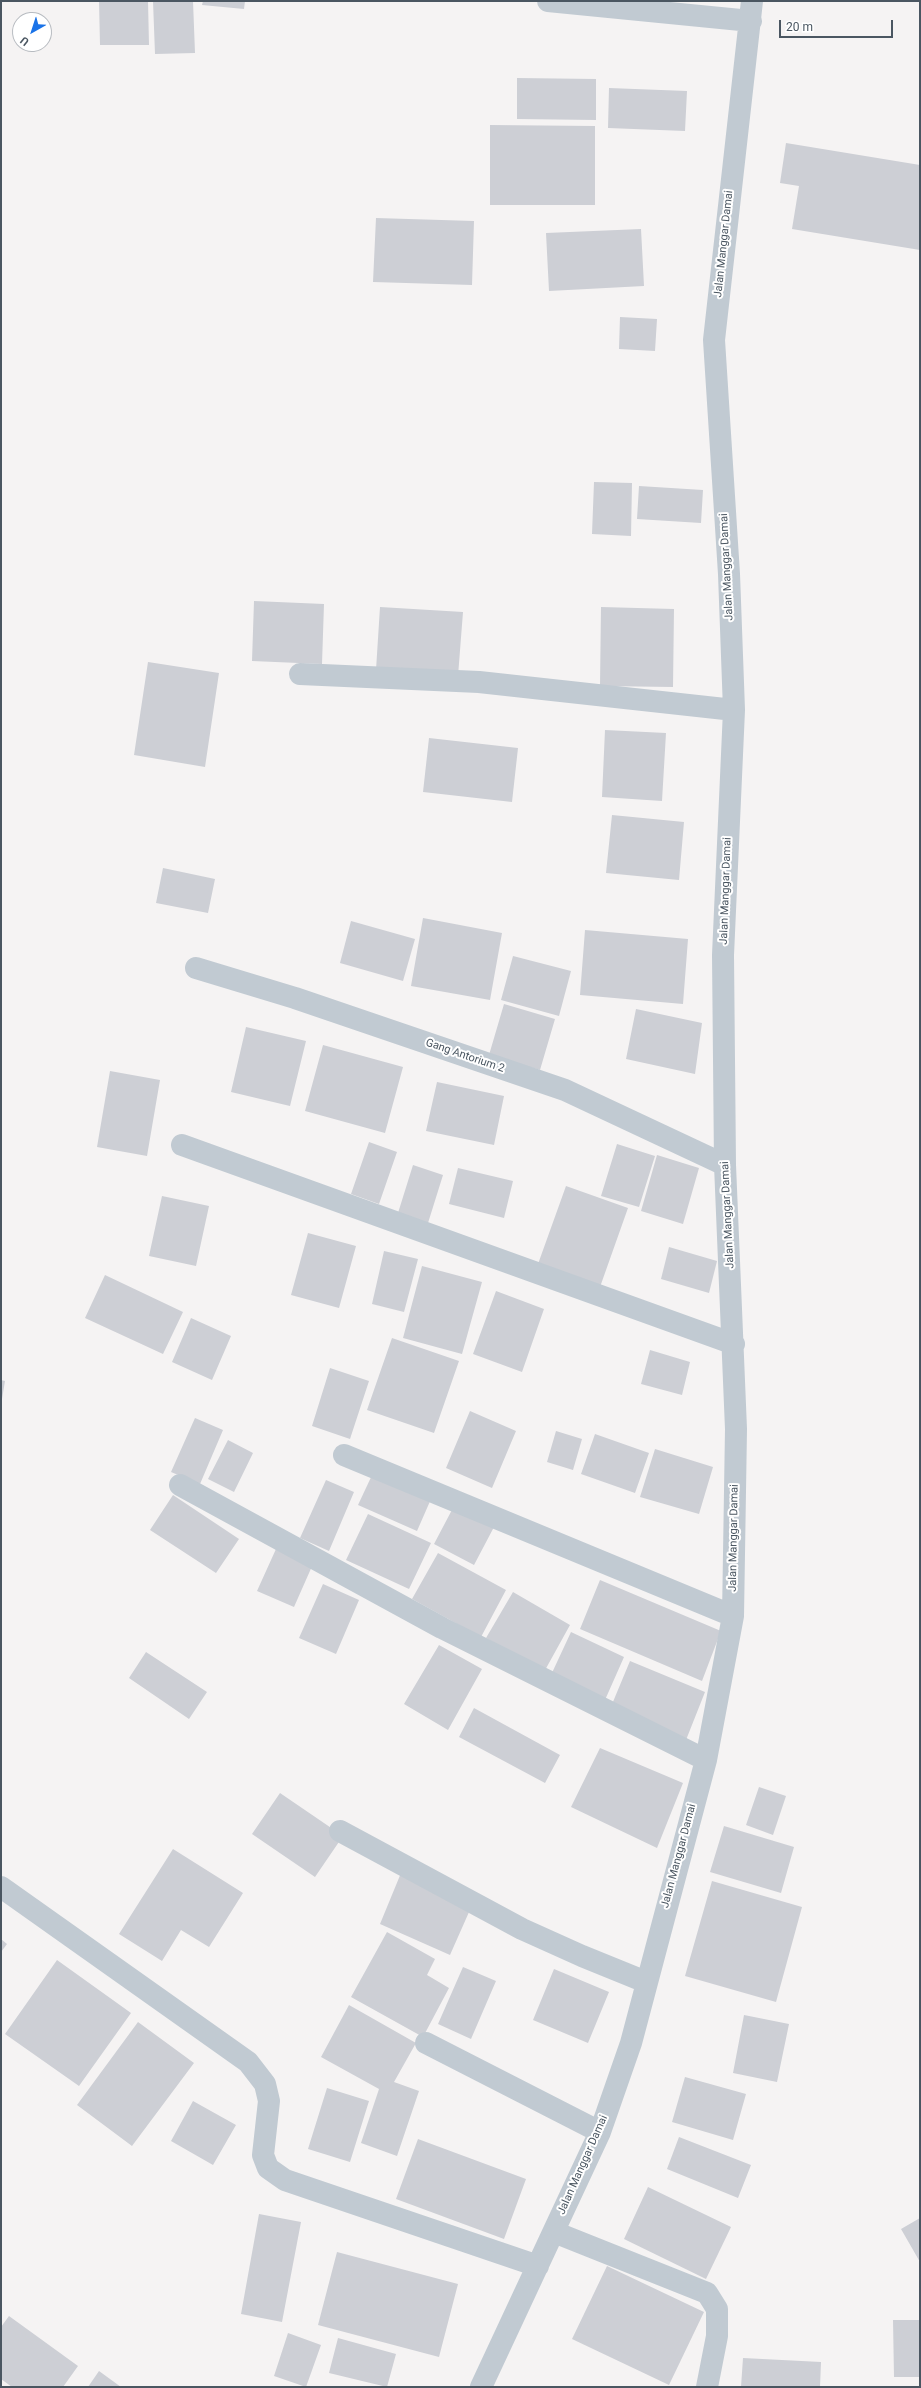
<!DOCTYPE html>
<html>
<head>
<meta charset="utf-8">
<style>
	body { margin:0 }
	#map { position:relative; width:921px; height:2388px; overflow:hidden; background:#f5f3f3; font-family:Roboto,sans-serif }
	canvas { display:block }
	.frame { position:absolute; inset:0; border:2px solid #4a5661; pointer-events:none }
	.north { position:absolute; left:12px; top:12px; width:40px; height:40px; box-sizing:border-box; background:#fff; border:1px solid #b7bbc0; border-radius:50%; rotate:219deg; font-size:11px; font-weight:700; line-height:16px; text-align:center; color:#4a5661 }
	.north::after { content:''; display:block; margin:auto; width:14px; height:18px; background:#1a73e8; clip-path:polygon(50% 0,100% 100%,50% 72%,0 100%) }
	.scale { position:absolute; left:779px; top:20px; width:114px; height:18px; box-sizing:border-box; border:2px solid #4a5661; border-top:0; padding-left:5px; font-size:12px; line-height:14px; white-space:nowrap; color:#4a5661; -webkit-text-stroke:3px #fff; paint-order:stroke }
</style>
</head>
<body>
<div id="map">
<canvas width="921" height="2388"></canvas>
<div class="frame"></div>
<div class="north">U</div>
<div class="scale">20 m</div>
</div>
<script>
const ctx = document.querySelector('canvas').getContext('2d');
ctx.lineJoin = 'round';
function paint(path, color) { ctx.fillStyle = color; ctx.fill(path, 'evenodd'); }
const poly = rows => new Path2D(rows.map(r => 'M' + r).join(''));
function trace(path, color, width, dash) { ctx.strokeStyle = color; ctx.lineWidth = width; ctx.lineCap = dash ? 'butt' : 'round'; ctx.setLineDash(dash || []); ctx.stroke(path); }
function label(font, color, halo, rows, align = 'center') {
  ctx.font = font + ' Roboto,sans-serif'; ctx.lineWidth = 4; ctx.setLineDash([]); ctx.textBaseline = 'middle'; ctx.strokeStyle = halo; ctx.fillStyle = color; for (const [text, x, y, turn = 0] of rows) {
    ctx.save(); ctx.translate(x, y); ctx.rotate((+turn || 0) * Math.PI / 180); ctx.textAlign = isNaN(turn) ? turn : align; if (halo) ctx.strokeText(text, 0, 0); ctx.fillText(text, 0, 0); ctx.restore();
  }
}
const building = poly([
	[99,1,148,1,149,45,100,45],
	[153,1,193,1,195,53,155,54],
	[203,1,245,1,244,9,202,5],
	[517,78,596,79,596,120,517,119],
	[609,88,687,91,685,131,608,128],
	[490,125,595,126,595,205,490,205],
	[786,143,920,165,920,250,792,229,799,186,780,183],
	[376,218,474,221,472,285,373,282],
	[641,229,644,286,549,291,546,233],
	[620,317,657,319,655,351,619,349],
	[594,482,632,483,631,536,592,534],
	[639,486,703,490,701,523,637,519],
	[254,601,324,604,322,664,252,661],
	[380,607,463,612,458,676,376,670],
	[601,607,674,609,673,687,600,686],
	[148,662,219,673,205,767,134,755],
	[605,730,666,733,662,801,602,797],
	[429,738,518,748,512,802,423,792],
	[612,815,684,822,679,880,606,873],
	[163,868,215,879,208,913,156,903],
	[423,918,502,933,490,1000,411,986],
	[351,921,415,939,403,981,340,963],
	[585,930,688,939,683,1004,580,995],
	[513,956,571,971,559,1016,501,1000],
	[504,1004,555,1019,540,1070,489,1055],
	[636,1009,702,1023,695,1074,626,1059],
	[246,1027,306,1041,290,1106,231,1092],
	[323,1045,403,1067,385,1133,305,1111],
	[110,1071,160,1080,147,1156,97,1147],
	[437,1082,504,1096,494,1145,426,1131],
	[369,1142,397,1152,379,1204,351,1194],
	[617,1144,655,1156,639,1207,601,1196],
	[657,1155,699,1168,683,1224,641,1211],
	[413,1165,443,1175,428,1223,398,1213],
	[458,1168,513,1181,504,1218,449,1204],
	[566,1186,628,1208,600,1287,538,1264],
	[162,1196,209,1206,196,1266,149,1256],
	[308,1233,356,1246,339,1308,291,1295],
	[669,1247,717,1261,709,1293,661,1279],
	[384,1251,418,1259,404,1312,372,1304],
	[422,1266,482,1282,462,1354,403,1338],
	[105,1275,183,1312,163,1354,85,1318],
	[496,1291,544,1309,522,1372,473,1354],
	[191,1318,231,1336,212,1380,172,1362],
	[392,1338,459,1361,434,1433,367,1410],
	[650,1350,690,1362,682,1395,641,1384],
	[330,1368,369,1381,350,1439,312,1426],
	[1,1380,5,1381,2,1399,1,1399],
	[470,1411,516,1431,492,1488,446,1468],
	[195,1418,223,1430,200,1484,171,1472],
	[556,1431,582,1439,573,1470,547,1462],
	[595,1434,649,1453,635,1493,581,1474],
	[228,1440,253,1453,234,1492,208,1479],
	[655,1449,713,1467,699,1514,640,1497],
	[373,1473,431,1499,417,1531,358,1505],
	[326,1480,354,1492,329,1551,300,1538],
	[173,1495,239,1539,216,1573,150,1530],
	[454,1506,494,1527,474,1565,434,1544],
	[368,1514,431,1543,409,1589,346,1560],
	[276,1549,313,1564,294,1607,257,1591],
	[438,1553,506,1590,481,1637,412,1599],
	[600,1580,721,1631,702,1681,580,1629],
	[323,1584,359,1600,336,1654,299,1638],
	[513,1592,570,1625,544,1672,486,1638],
	[571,1632,624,1657,605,1700,551,1675],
	[439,1645,482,1669,448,1730,404,1704],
	[146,1652,207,1692,189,1719,129,1678],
	[630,1661,705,1692,686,1740,610,1709],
	[474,1708,560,1755,545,1783,459,1737],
	[600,1748,683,1783,657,1848,571,1807],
	[759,1787,786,1796,773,1835,746,1825],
	[280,1793,343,1836,315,1877,252,1834],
	[724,1826,794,1847,781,1893,710,1872],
	[173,1849,243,1893,209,1947,181,1930,162,1961,119,1934],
	[401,1873,473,1903,450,1955,380,1924],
	[712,1881,802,1907,776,2002,685,1976],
	[387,1932,435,1959,427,1975,449,1988,423,2037,351,1997],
	[1,1939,7,1944,1,1952],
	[57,1960,131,2013,79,2086,5,2034],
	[463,1967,496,1981,471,2039,438,2024],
	[554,1969,609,1992,588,2043,533,2020],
	[349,2005,416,2043,394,2082,419,2091,397,2156,361,2143,379,2089,321,2057],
	[744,2015,789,2024,777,2082,733,2073],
	[138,2022,194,2063,132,2146,77,2105],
	[685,2077,746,2094,733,2140,672,2122],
	[327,2088,369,2101,350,2162,308,2149],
	[193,2101,236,2125,213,2165,171,2141],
	[679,2137,751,2165,738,2198,667,2169],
	[418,2139,526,2179,504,2239,396,2199],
	[648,2187,731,2227,706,2279,624,2239],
	[259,2214,301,2222,282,2322,241,2314],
	[920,2218,920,2262,901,2229],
	[337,2252,458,2284,439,2357,318,2325],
	[607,2266,704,2312,669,2385,572,2339],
	[9,2316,78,2366,63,2387,12,2387,1,2379,1,2327],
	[893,2320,920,2320,920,2377,894,2377],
	[288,2333,321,2345,306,2387,274,2376],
	[338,2338,396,2354,387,2387,329,2373],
	[743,2358,821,2362,820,2387,741,2387],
	[99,2371,121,2387,88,2387]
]);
const minor = poly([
	[548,1,751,21],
	[300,674,479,682,734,710],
	[196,968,295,998,565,1090,725,1165],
	[182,1145,734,1344],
	[344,1455,733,1616],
	[180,1485,442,1628,706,1760],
	[340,1831,522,1929,582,1956,646,1982],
	[1,1887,248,2062,265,2084,269,2101,263,2155,268,2168,285,2180,538,2266],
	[426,2043,600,2132],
	[554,2232,707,2293,717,2309,717,2336,707,2387],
	[481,2387,600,2132,631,2043,706,1760,733,1616,736,1429,725,1165,723,955,734,710,729,574,714,340,752,1]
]);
const streetNames = [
	["Jalan Manggar Damai",724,244,-84],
	["Jalan Manggar Damai",727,567,-93],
	["Jalan Manggar Damai",726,891,-88],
	["Gang Antorium 2",465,1056,19],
	["Jalan Manggar Damai",728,1215,-93],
	["Jalan Manggar Damai",734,1538,-89],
	["Jalan Manggar Damai",679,1856,-75],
	["Jalan Manggar Damai",583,2165,-66]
];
paint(building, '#cdcfd5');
trace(minor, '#c1cad2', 22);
label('11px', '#4a5661', '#fff', streetNames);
</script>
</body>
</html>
